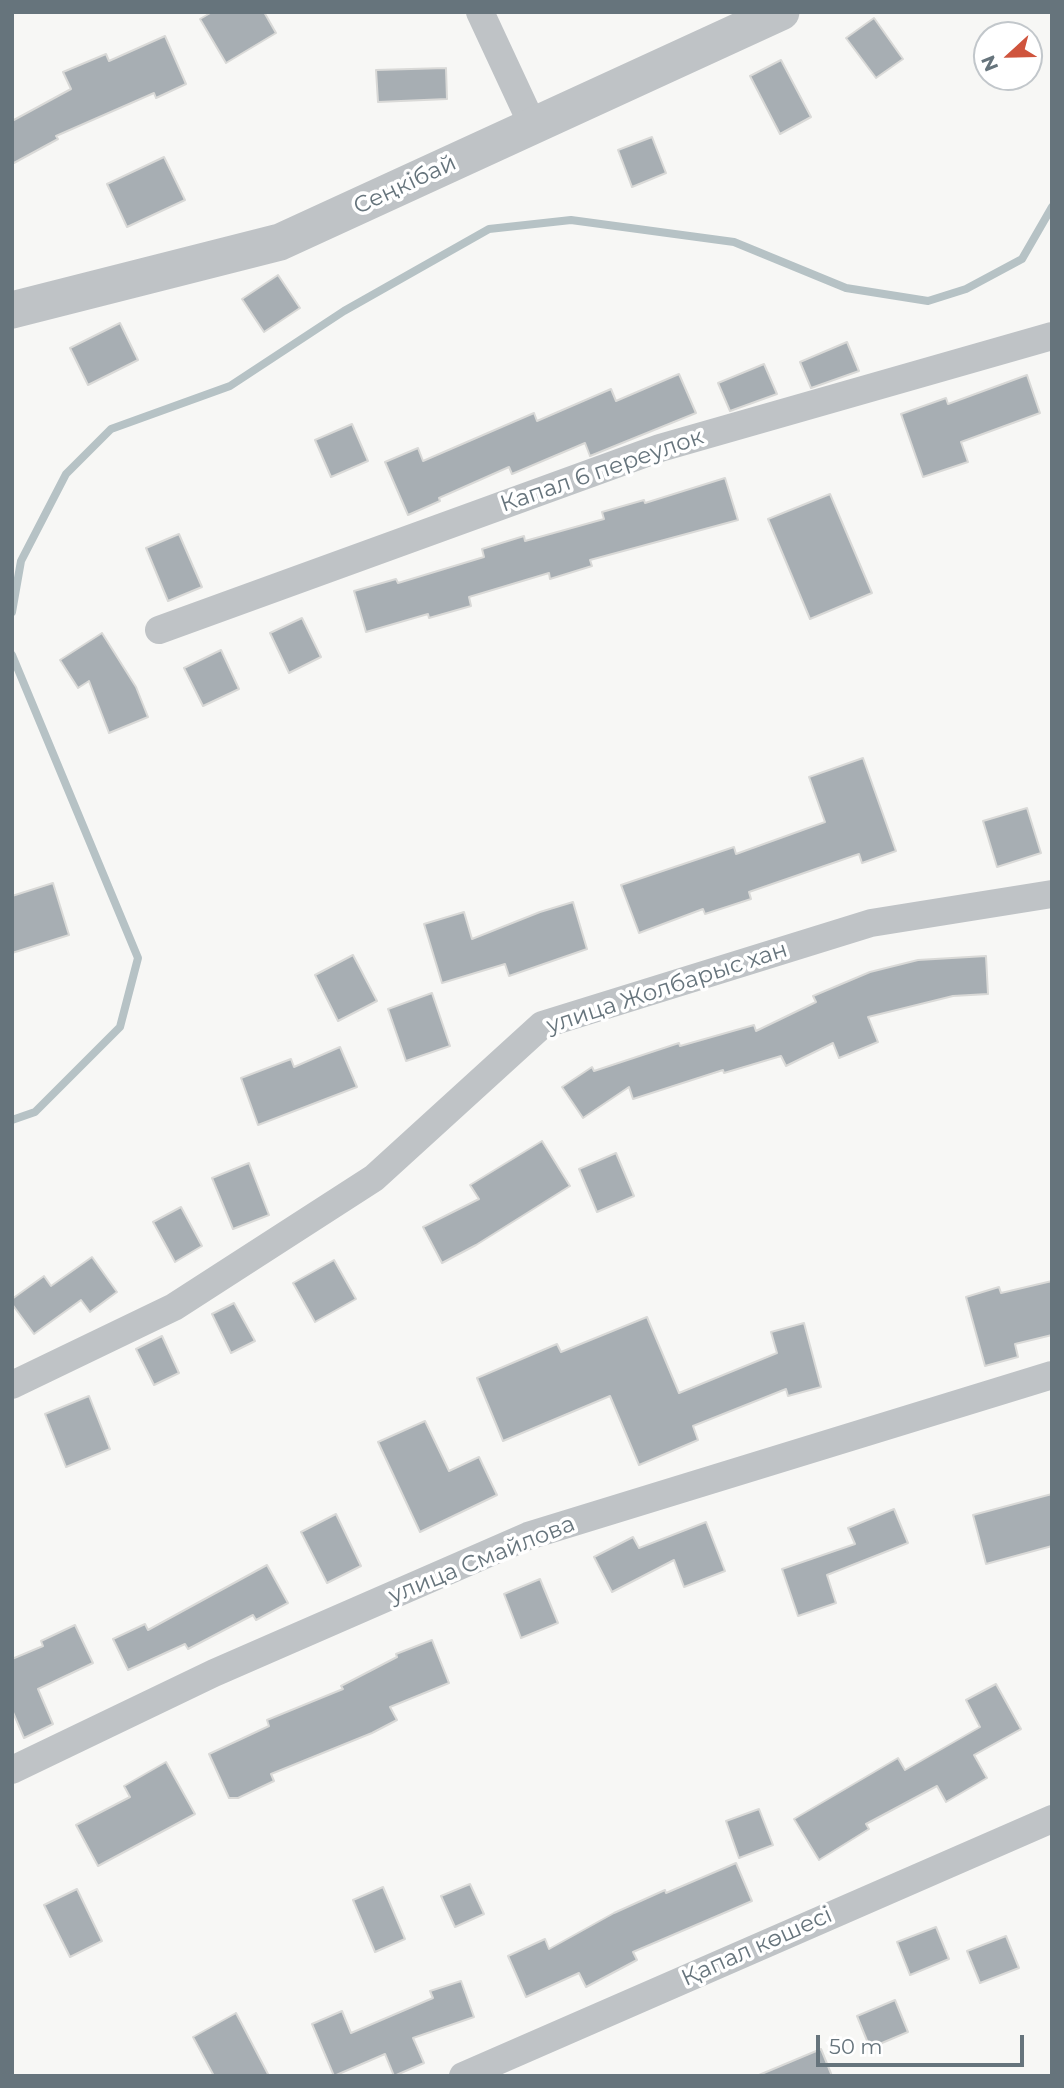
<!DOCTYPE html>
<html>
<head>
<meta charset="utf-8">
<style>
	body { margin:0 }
	#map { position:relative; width:1064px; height:2088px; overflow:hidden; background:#f7f7f5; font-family:Montserrat,sans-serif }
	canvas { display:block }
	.frame { position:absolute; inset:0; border:14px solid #66747c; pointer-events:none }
	.north { position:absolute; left:973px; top:21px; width:70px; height:70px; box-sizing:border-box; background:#fff; border:2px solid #c2c7cb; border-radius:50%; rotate:248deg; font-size:19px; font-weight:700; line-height:28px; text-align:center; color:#66747c }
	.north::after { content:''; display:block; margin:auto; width:24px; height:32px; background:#cf543d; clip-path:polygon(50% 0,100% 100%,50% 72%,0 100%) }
	.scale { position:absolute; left:816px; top:2035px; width:208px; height:32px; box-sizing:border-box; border:4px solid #66747c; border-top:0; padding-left:9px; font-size:21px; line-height:24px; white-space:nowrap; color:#66747c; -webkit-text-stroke:5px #fff; paint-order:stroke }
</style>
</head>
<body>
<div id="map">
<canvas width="1064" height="2088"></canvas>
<div class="frame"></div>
<div class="north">N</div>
<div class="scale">50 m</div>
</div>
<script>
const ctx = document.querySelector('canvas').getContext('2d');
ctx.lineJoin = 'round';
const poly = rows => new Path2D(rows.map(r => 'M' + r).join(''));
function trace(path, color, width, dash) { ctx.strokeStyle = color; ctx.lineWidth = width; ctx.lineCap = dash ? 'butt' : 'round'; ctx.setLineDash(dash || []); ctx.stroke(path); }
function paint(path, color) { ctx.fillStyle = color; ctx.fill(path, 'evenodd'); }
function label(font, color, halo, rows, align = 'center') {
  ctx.font = font + ' Montserrat,sans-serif'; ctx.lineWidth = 7; ctx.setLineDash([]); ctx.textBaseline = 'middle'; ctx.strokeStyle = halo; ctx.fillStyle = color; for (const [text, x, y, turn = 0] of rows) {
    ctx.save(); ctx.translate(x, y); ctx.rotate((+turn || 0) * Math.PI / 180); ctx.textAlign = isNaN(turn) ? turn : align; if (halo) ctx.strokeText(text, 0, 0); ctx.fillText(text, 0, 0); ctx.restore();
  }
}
const stream = poly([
	[12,612,21,561,66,474,111,429,230,386,344,311,489,229,571,220,734,242,846,288,928,301,966,289,1022,259,1052,207],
	[12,655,138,958,120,1027,35,1112,12,1120]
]);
const building = poly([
	[212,12,264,12,276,33,226,63,200,19,212,12],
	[874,18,903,59,876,78,846,38,874,18],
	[165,36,186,84,156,98,154,93,56,136,58,139,12,164,12,121,71,89,63,72,106,54,109,61,165,36],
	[781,60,811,117,780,134,750,76,781,60],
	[446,68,447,99,378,102,376,70,446,68],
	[652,137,666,173,632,187,618,150,652,137],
	[164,157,185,200,127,227,107,184,164,157],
	[278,275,300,308,264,332,242,299,278,275],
	[120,323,138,360,88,385,70,348,120,323],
	[847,342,859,371,811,388,800,362,847,342],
	[764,364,777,394,730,411,718,383,764,364],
	[679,374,696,413,590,456,585,443,512,474,509,467,439,498,440,501,408,515,385,462,418,448,423,461,534,413,537,421,611,389,616,401,679,374],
	[1027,375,1040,413,961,442,968,462,923,477,901,414,946,398,948,404,1027,375],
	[352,424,368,461,331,477,315,440,352,424],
	[725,478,738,520,590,560,592,566,550,579,549,573,469,597,471,606,429,618,428,614,366,632,354,591,396,579,398,583,484,557,482,549,524,536,525,541,604,519,602,512,644,500,645,503,725,478],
	[830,494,872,593,810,619,768,519,830,494],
	[179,534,202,587,168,601,146,548,179,534],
	[302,618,321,657,289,673,270,633,302,618],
	[102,633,136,687,148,717,109,733,89,681,78,688,60,660,102,633],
	[221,650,239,689,203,706,184,668,221,650],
	[863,758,896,851,862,863,859,854,749,892,751,899,705,914,703,909,639,933,621,885,734,847,736,854,825,822,809,777,863,758],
	[1027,808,1041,853,997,867,983,821,1027,808],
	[53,883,69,935,12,953,12,896,53,883],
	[573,902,587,949,509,976,505,964,442,983,424,924,464,912,472,939,540,912,573,902],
	[353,955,377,1001,338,1021,315,975,353,955],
	[986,956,988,994,953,996,868,1017,878,1042,839,1058,833,1043,786,1066,781,1056,724,1073,723,1070,633,1099,629,1087,583,1118,562,1087,592,1067,594,1071,679,1043,680,1046,754,1025,756,1031,816,1002,813,996,870,972,918,960,986,956],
	[432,993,450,1046,406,1061,388,1009,432,993],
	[340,1047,357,1087,258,1125,241,1078,291,1059,294,1067,340,1047],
	[542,1141,570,1186,476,1245,442,1263,423,1227,479,1199,470,1185,542,1141],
	[616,1153,634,1196,597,1212,579,1169,616,1153],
	[249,1163,269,1215,233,1229,212,1178,249,1163],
	[181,1207,202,1246,175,1262,153,1222,181,1207],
	[92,1257,117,1292,90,1312,81,1300,34,1334,12,1304,12,1299,44,1276,51,1286,92,1257],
	[334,1260,356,1299,315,1322,293,1283,334,1260],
	[1052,1281,1052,1335,1015,1344,1018,1357,985,1366,966,1297,999,1287,1001,1293,1052,1281],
	[234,1303,255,1341,231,1353,212,1314,234,1303],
	[647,1317,679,1393,777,1353,771,1332,804,1323,821,1387,788,1396,786,1389,693,1426,698,1440,639,1465,610,1396,503,1441,477,1378,557,1344,561,1352,647,1317],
	[162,1336,179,1373,154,1385,136,1349,162,1336],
	[89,1396,110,1449,66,1467,45,1414,89,1396],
	[425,1421,449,1471,479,1457,497,1495,420,1532,378,1442,425,1421],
	[1052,1494,1052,1546,986,1564,973,1515,1052,1494],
	[894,1509,908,1543,827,1575,836,1603,798,1616,782,1569,855,1544,848,1528,894,1509],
	[336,1514,361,1566,327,1583,301,1532,336,1514],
	[706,1522,725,1571,684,1587,674,1560,612,1592,594,1557,633,1537,639,1548,706,1522],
	[267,1565,288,1603,256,1620,253,1615,188,1649,185,1644,128,1670,113,1639,145,1624,148,1630,267,1565],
	[540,1579,558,1623,521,1638,504,1594,540,1579],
	[75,1625,93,1663,38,1689,53,1724,24,1738,12,1710,12,1659,43,1646,41,1641,75,1625],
	[432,1640,449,1683,390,1707,397,1720,372,1733,271,1774,274,1781,238,1798,229,1798,209,1754,269,1726,267,1720,343,1689,341,1686,397,1657,396,1654,432,1640],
	[996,1684,1021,1729,974,1755,987,1778,946,1802,937,1786,866,1824,869,1829,819,1860,794,1819,898,1758,905,1770,980,1727,966,1700,996,1684],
	[166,1762,195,1814,98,1866,76,1825,130,1797,124,1786,166,1762],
	[759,1809,773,1845,739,1858,726,1821,759,1809],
	[736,1863,752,1901,633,1952,637,1960,586,1987,579,1973,526,1997,508,1956,545,1939,549,1949,614,1913,665,1890,666,1893,736,1863],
	[470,1884,484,1914,455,1927,441,1896,470,1884],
	[383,1887,405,1939,375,1952,353,1900,383,1887],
	[77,1889,102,1941,70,1957,44,1905,77,1889],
	[936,1927,949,1959,910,1975,897,1942,936,1927],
	[1006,1936,1019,1968,980,1983,967,1951,1006,1936],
	[461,1981,474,2017,413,2038,424,2063,394,2076,385,2054,334,2076,312,2024,342,2011,351,2033,433,1998,430,1991,461,1981],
	[895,2000,908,2032,870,2048,857,2016,895,2000],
	[236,2013,269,2076,214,2076,193,2037,236,2013],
	[821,2049,832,2076,759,2076,759,2075,821,2049]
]);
const minor = poly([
	[480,12,533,126],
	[159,630,660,448,1052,336],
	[12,1385,174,1307,374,1178,542,1025,871,923,1052,894],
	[12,1770,214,1673,528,1536,1052,1375],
	[463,2076,1052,1819]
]);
const tertiary = poly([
	[12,310,280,242,781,12]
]);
const streetNames = [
	["Сеңкібай",405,185,-25],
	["Капал 6 переулок",602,471,-19],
	["улица Жолбарыс хан",667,988,-18],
	["улица Смайлова",482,1560,-22],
	["Қапал көшесі",757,1947,-24]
];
trace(stream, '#b6c2c5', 8);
paint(building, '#a7aeb3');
trace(building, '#d9d9d7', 2);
trace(minor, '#bfc3c6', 28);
trace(tertiary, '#bfc3c6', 37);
label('23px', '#66747c', '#fff', streetNames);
</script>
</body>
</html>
